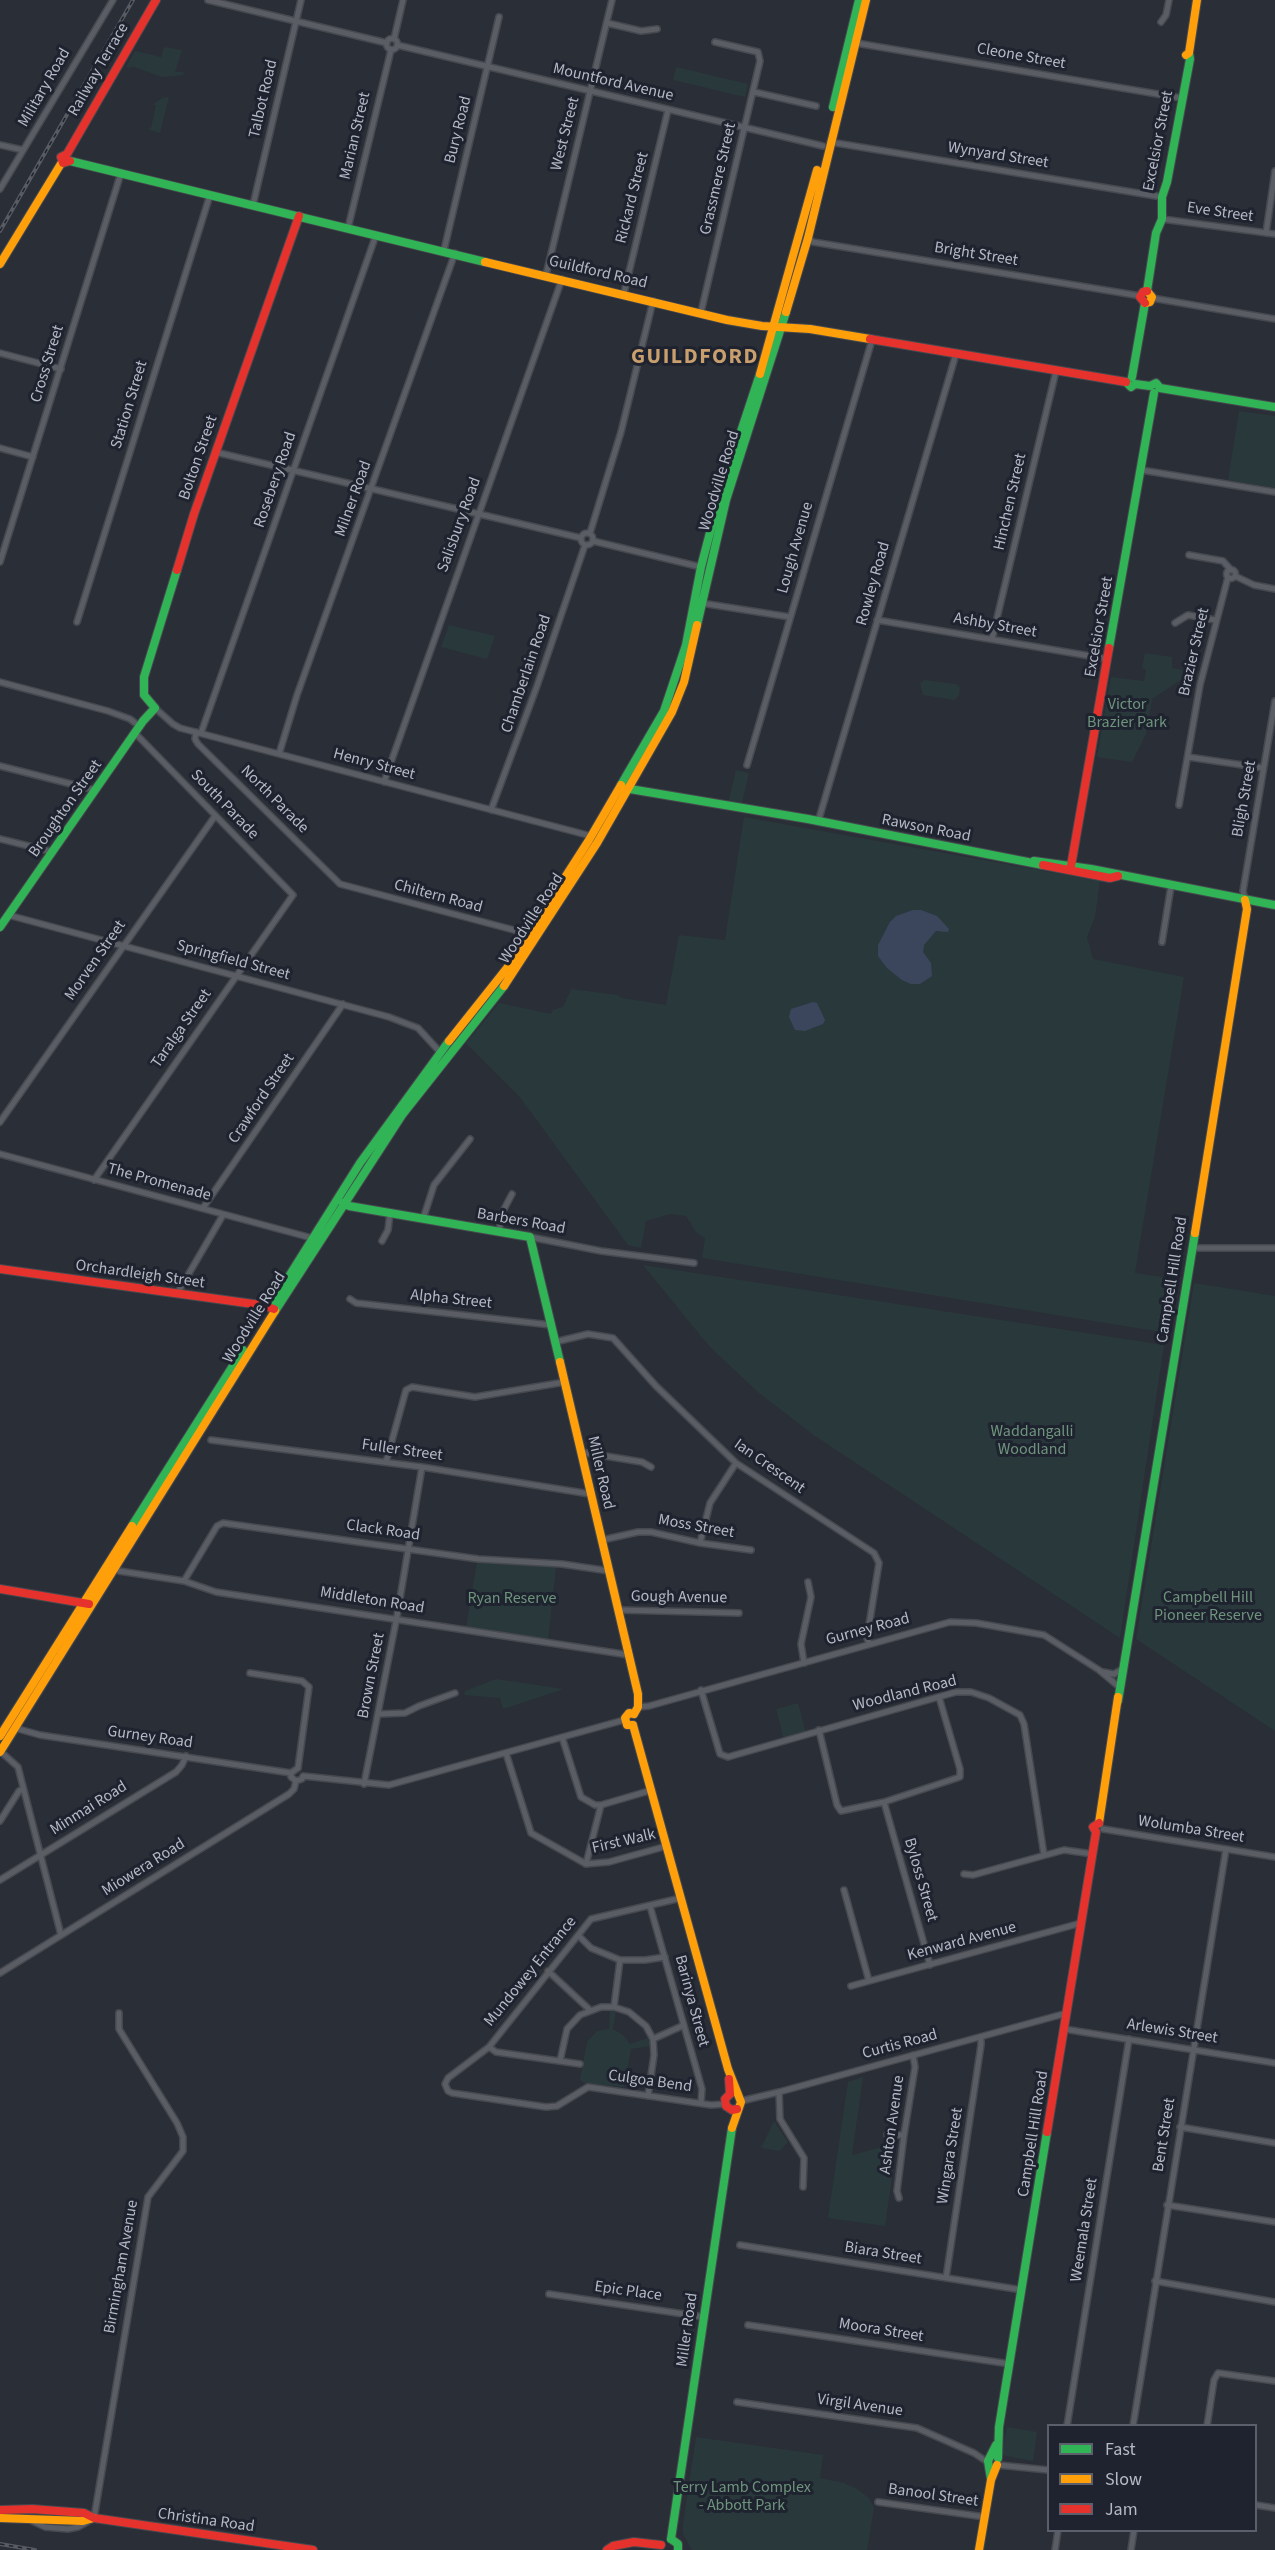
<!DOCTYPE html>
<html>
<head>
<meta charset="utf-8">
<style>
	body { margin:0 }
	#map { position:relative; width:1275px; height:2550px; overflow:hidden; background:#2a2e36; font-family:"Source Sans 3",sans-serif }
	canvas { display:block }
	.legend { position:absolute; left:1047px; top:2424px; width:210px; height:108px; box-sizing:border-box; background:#1e232f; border:2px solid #5a5f6b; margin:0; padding:8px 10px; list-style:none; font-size:18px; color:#b5b9c6 }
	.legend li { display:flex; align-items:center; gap:12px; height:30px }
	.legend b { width:30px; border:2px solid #5a5f6b }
</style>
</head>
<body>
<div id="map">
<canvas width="1275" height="2550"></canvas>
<ul class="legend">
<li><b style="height:8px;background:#30b455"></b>Fast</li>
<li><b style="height:8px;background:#ff9f0a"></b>Slow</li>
<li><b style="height:8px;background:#e5322d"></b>Jam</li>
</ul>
</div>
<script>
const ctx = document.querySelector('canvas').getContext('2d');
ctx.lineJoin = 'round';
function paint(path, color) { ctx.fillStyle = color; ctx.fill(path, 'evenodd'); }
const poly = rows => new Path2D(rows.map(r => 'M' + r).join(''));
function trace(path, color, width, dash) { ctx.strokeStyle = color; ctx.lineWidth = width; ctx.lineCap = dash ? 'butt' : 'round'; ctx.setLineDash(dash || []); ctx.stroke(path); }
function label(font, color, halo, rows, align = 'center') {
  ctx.font = font + ' "Source Sans 3",sans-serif'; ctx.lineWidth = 6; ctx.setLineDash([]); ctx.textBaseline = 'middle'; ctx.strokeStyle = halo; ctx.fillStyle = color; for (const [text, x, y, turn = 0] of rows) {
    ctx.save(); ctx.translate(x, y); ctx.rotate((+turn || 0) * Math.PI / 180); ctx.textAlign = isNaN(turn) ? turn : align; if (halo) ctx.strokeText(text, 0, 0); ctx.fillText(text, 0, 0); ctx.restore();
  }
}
const green = poly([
	[164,47,182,50,175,72,183,72,184,75,162,77,132,66,131,68,126,67,135,51,161,57],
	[676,67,748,84,745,97,673,80],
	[169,97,160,133,147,129,151,128,156,105,152,105,162,98],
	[1239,411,1275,416,1275,488,1228,480],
	[449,625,495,636,487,659,441,647],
	[1145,653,1172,657,1172,668,1199,673,1198,678,1187,676,1152,699,1146,734,1132,762,1097,757,1111,677,1144,681,1146,670,1142,668],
	[924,680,956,684,960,688,959,695,955,700,923,695,920,683],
	[736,770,749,773,741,806,728,803],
	[744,817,1100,881,1095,917,1087,937,1093,959,1184,977,1135,1273,1176,1279,1168,1333,702,1258,705,1238,696,1232,686,1216,670,1214,646,1221,641,1248,628,1245,519,1096,466,1043,499,1003,551,1014,553,1010,563,1007,571,989,618,995,622,998,666,1005,679,935,725,940],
	[643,1265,1164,1345,1120,1638,815,1436,759,1393,709,1346],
	[1194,1283,1275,1296,1275,1731,1136,1639],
	[477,1562,556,1567,548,1641,466,1628],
	[496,1679,564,1689,503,1709,500,1698,464,1695,465,1691],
	[798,1703,806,1733,784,1739,776,1709],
	[610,2010,616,2010,613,2029,623,2035,630,2044,648,2038,650,2046,631,2049,624,2087,585,2083,580,2080,587,2042,597,2031,609,2029],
	[863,2077,852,2155,897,2143,885,2226,828,2218,848,2082],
	[774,2121,788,2142,780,2151,761,2148],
	[1007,2427,1037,2432,1033,2461,1002,2455],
	[696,2437,823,2455,820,2478,844,2483,857,2489,869,2498,874,2507,867,2550,692,2550,683,2534,683,2524]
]);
const water = poly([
	[913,910,921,910,937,916,949,929,948,932,936,931,924,945,923,952,931,963,932,976,920,984,911,984,902,980,887,968,878,956,878,945,890,922,896,916],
	[813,1002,817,1003,825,1020,823,1024,805,1031,795,1030,789,1017,791,1009]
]);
const street = poly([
	[208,0,387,43],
	[1161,22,1166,15,1169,0],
	[607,23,641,31,657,29],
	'386.5 44a5.5 5.5 0 1 1 11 0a5.5 5.5 0 1 1-11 0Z',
	[394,39,403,0],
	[856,43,1181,98],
	[397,45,823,146],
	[754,92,816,106],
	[830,142,1162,197],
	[0,145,23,150],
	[0,189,113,0],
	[253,205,301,0],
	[1162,219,1275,234],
	[348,228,391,50],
	[1266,233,1275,171],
	[808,238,813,242,1141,296],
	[444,250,499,17],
	[546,275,612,0],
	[624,293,668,110],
	[1152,298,1275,319],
	[701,312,760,61,758,52,715,42],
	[0,353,61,369],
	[0,448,33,457],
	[215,452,581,538],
	[1141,470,1275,492],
	'581 539a6 6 0 1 1 12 0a6 6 0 1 1-12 0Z',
	[590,533,621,432,653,301],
	[593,541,701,567],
	[1189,555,1223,561,1231,570],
	[0,562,121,173],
	'1226.5 574a4.5 4.5 0 1 1 9 0a4.5 4.5 0 1 1-9 0Z',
	[1235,576,1254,585,1275,589],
	[701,603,790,617],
	[877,620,1108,659],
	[77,622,210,195],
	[1175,623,1188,615,1215,620],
	[992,639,1056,371],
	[0,682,108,711,130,719,139,726],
	[155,708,173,724,180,728,591,836],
	[196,732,195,739,198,744,340,884,529,934],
	[201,733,376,235],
	[279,754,297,695,455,253],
	[1188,757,1263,768],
	[747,765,872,340],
	[0,766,95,790],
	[384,782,562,279],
	[1179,805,1200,685,1228,577],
	[491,810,537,686,585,545],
	[818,822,956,354],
	[0,839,53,852],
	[1245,900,1243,891,1275,701],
	[8,915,389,1017,418,1028,440,1052],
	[1162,942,1171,886],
	[0,1122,215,816],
	[0,1154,312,1238],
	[94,1180,293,895,135,733],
	[203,1208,343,1004],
	[423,1219,434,1185,470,1139],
	[499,1232,502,1213,512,1194],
	[530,1237,601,1251,694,1263],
	[382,1241,388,1230,390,1213],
	[1192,1248,1275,1248],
	[177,1294,223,1215],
	[350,1299,356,1303,551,1325],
	[555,1342,588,1334,613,1338,656,1386,736,1463,874,1553,879,1563,867,1638,869,1643],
	[211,1440,422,1467,590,1494],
	[581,1452,642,1462,651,1467],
	[386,1462,406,1390,412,1387,475,1397,565,1382],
	[602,1540,638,1532,651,1532,700,1543,751,1550],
	[700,1543,710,1503,736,1463],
	[114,1567,119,1571,184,1581,216,1592,629,1655],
	[184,1581,217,1526,223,1523,478,1559,562,1564,609,1571],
	[619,1610,739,1613],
	[804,1663,801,1644,811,1597,808,1582],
	[1103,1672,1114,1674,1121,1670],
	[250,1673,302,1681,309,1687,298,1768],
	[701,1690,720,1754,728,1757,956,1692,971,1692,989,1698,1020,1715,1024,1724,1044,1855],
	[638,1707,649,1706,950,1622,976,1623,1044,1635,1099,1670,1118,1686],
	[379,1714,405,1713,419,1706,455,1693],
	[15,1728,40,1735,291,1773,298,1768],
	[819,1730,837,1805,841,1811,884,1802,960,1777,960,1769,939,1697],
	[562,1737,581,1797,595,1805,601,1805,652,1790],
	[0,1751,18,1767,61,1935],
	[506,1753,531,1833,586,1864,609,1862,667,1846],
	[291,1773,291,1777,296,1781,302,1779,303,1776,389,1785,624,1720],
	[364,1784,397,1616,422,1467],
	[884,1802,930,1965],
	[0,1821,19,1791,23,1789],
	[1103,1829,1275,1857],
	[586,1864,601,1805],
	[964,1874,973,1875,1064,1850,1093,1854],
	[0,1880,176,1772,182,1765,186,1756],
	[844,1890,869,1981],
	[681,1898,591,1919,489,2047,448,2078,445,2084,448,2091,452,2093,546,2107,557,2106,588,2087,711,2105,725,2104],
	[650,1906,702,2089,701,2103],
	[578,1935,591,1948,620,1960,645,1960,665,1957],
	[548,1971,590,2010],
	[0,1973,289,1794,294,1789,296,1781],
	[851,1986,1081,1923],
	[614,2007,620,1960],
	[1064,2029,1275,2063],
	[653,2039,682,2026],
	[489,2047,496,2052,580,2064],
	[560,2061,567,2029,580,2015,601,2007,614,2007,629,2012,646,2026,653,2039,654,2055,648,2096],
	[779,2092,780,2119,804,2158,803,2187],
	[741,2101,779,2092,1067,2013],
	[1180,2127,1275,2143],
	[887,2135,904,2135],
	[899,2198,897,2191,904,2135,915,2067,913,2055],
	[1167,2205,1275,2222],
	[740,2245,1022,2290],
	[946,2278,981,2045,981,2037],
	[1155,2281,1275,2302],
	[549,2294,704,2317],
	[748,2325,1010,2364],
	[737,2402,917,2428,974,2453,989,2463],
	[1067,2426,1129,2039],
	[1133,2426,1226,1849],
	[1207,2426,1214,2380,1218,2373,1275,2381],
	[998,2465,1048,2470],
	[878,2502,985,2517],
	[1256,2505,1275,2508],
	[30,2520,45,2527,68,2529,78,2527,94,2518,148,2197,183,2151,183,2137,177,2123,119,2029,119,2013],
	[1055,2550,1058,2530],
	[1131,2550,1134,2530]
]);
const fast = poly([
	[833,107,859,0],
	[70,161,485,262],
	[1147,291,1156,233,1162,219,1162,197,1167,182,1190,59,1189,53],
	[1132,377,1145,303],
	[1126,382,1131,387,1135,384,1150,386,1156,383,1160,388,1275,407],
	[697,625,726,500,786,312],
	[1109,648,1154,393],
	[621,785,664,711,686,645,701,567,719,498,760,374],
	[624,788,808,819,1043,865],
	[1034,861,1091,869,1275,905],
	[0,927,143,721,155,708,144,695,144,677,177,570],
	[343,1203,349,1206,530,1237,560,1362],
	[271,1305,360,1163,449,1041],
	[275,1311,402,1115,504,986],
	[132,1526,243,1350],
	[1118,1701,1195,1233],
	[998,2458,999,2427,1047,2132],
	[991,2479,988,2461,996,2445],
	[671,2539,732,2128],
	[671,2539,678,2544,678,2550]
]);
const slow = poly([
	[1186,55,1189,53,1197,0],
	[485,262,727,320,762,326,810,329,870,339],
	[0,264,62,162],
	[1145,303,1150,302,1152,297,1147,291],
	[786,312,808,238,866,0],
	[760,374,817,170],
	[504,986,597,843,672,712,684,682,697,625],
	[449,1041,507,968,589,840,621,785],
	[1195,1233,1247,909,1245,900],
	[560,1362,638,1694,638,1707,634,1714],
	[633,1725,728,2069,741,2102,732,2128],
	[633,1725,627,1725,625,1718,629,1713,634,1714],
	[0,1736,132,1526],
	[0,1752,275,1311],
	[1099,1823,1118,1697],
	[0,2518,83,2521,94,2518],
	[979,2550,991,2480,997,2465]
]);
const jam = poly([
	[70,161,63,163,61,157,67,154,156,0],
	[1145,303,1140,297,1143,292,1147,291],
	[870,339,1126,382],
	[177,570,194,514,299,216],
	[1043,865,1110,878,1118,876],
	[1071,866,1109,648],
	[0,1269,261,1305,274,1309],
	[0,1589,89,1604],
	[729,2079,730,2094],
	[730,2094,725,2099,726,2106,732,2110,737,2109],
	[1047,2132,1096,1832,1093,1827,1099,1823],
	[0,2510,32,2509,84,2513,94,2518,313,2550],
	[607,2550,613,2546,634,2542,661,2545]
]);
const rail = poly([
	[0,231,133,0],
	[0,2544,35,2550]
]);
const streetNames = [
	["Cleone Street",1021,57,10],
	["Railway Terrace",99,70,-60],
	["Mountford Avenue",613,83,13],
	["Military Road",45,88,-60],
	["Talbot Road",264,99,-77],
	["Bury Road",459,130,-76],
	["West Street",566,134,-76],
	["Marian Street",356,136,-77],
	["Excelsior Street",1159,141,-79],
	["Wynyard Street",998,156,9],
	["Grassmere Street",719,179,-77],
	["Rickard Street",633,198,-76],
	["Eve Street",1220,213,8],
	["Bright Street",976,255,9],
	["Guildford Road",598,273,13],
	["Cross Street",48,364,-73],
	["Station Street",130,405,-73],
	["Bolton Street",199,458,-71],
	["Rosebery Road",276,480,-71],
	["Woodville Road",720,481,-73],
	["Milner Road",354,499,-70],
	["Hinchen Street",1011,502,-77],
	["Salisbury Road",460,525,-70],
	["Lough Avenue",796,548,-74],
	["Rowley Road",874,584,-74],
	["Ashby Street",995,626,10],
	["Excelsior Street",1100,627,-80],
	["Brazier Street",1195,652,-77],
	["Chamberlain Road",527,674,-71],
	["Henry Street",374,765,15],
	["Bligh Street",1245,799,-80],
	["North Parade",274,800,45],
	["South Parade",224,805,46],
	["Broughton Street",66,809,-55],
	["Rawson Road",926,829,11],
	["Chiltern Road",438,897,15],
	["Woodville Road",532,919,-57],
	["Morven Street",96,961,-55],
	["Springfield Street",233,961,15],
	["Taralga Street",182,1029,-55],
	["Crawford Street",262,1099,-56],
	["The Promenade",159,1183,15],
	["Barbers Road",521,1222,10],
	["Orchardleigh Street",140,1275,8],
	["Campbell Hill Road",1173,1280,-81],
	["Alpha Street",451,1300,6],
	["Woodville Road",255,1318,-58],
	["Fuller Street",402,1451,8],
	["Ian Crescent",769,1467,35],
	["Miller Road",600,1473,77],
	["Moss Street",696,1527,10],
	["Clack Road",383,1531,8],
	["Gough Avenue",679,1598,1],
	["Middleton Road",372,1601,9],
	["Gurney Road",868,1630,-15],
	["Brown Street",372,1676,-79],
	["Woodland Road",905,1694,-14],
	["Gurney Road",150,1738,8],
	["Minmai Road",89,1809,-32],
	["Wolumba Street",1191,1830,9],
	["First Walk",624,1842,-13],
	["Miowera Road",144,1868,-32],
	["Byloss Street",920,1880,74],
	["Kenward Avenue",962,1942,-15],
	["Mundowey Entrance",531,1972,-51],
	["Barinya Street",691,2001,75],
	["Arlewis Street",1172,2032,9],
	["Curtis Road",900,2045,-15],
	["Culgoa Bend",650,2082,8],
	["Ashton Avenue",893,2125,-82],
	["Campbell Hill Road",1034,2134,-81],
	["Bent Street",1165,2135,-81],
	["Wingara Street",951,2156,-81],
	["Weemala Street",1085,2230,-81],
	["Biara Street",883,2254,9],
	["Birmingham Avenue",122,2267,-80],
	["Epic Place",628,2292,8],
	["Miller Road",688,2330,-82],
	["Moora Street",881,2331,9],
	["Virgil Avenue",860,2406,8],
	["Banool Street",933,2496,8],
	["Christina Road",206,2521,8]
];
const parkNames = [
	["Victor",1127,705],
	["Brazier Park",1127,723],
	["Waddangalli",1032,1432],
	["Woodland",1032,1450],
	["Campbell Hill",1208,1598],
	["Pioneer Reserve",1208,1616],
	["Ryan Reserve",512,1599],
	["Terry Lamb Complex",742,2488],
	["- Abbott Park",742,2506]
];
const districtNames = [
	["GUILDFORD",695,358]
];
paint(green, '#29383b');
paint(water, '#3b465d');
trace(street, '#46494f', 8);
trace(fast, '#46494f', 10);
trace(slow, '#46494f', 10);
trace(jam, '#46494f', 10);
trace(street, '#5a5d64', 5);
trace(fast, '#30b455', 8);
trace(slow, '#ff9f0a', 8);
trace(jam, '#e5322d', 8);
trace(rail, '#585b62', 4);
trace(rail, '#1e232f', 1.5, [4.5]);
label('16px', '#b5b9c6', '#1e232f', streetNames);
label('16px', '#6e947c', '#1e232f', parkNames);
ctx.letterSpacing = '1.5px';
label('bold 22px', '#c9a06d', '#1e232f', districtNames);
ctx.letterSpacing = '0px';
</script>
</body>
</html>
